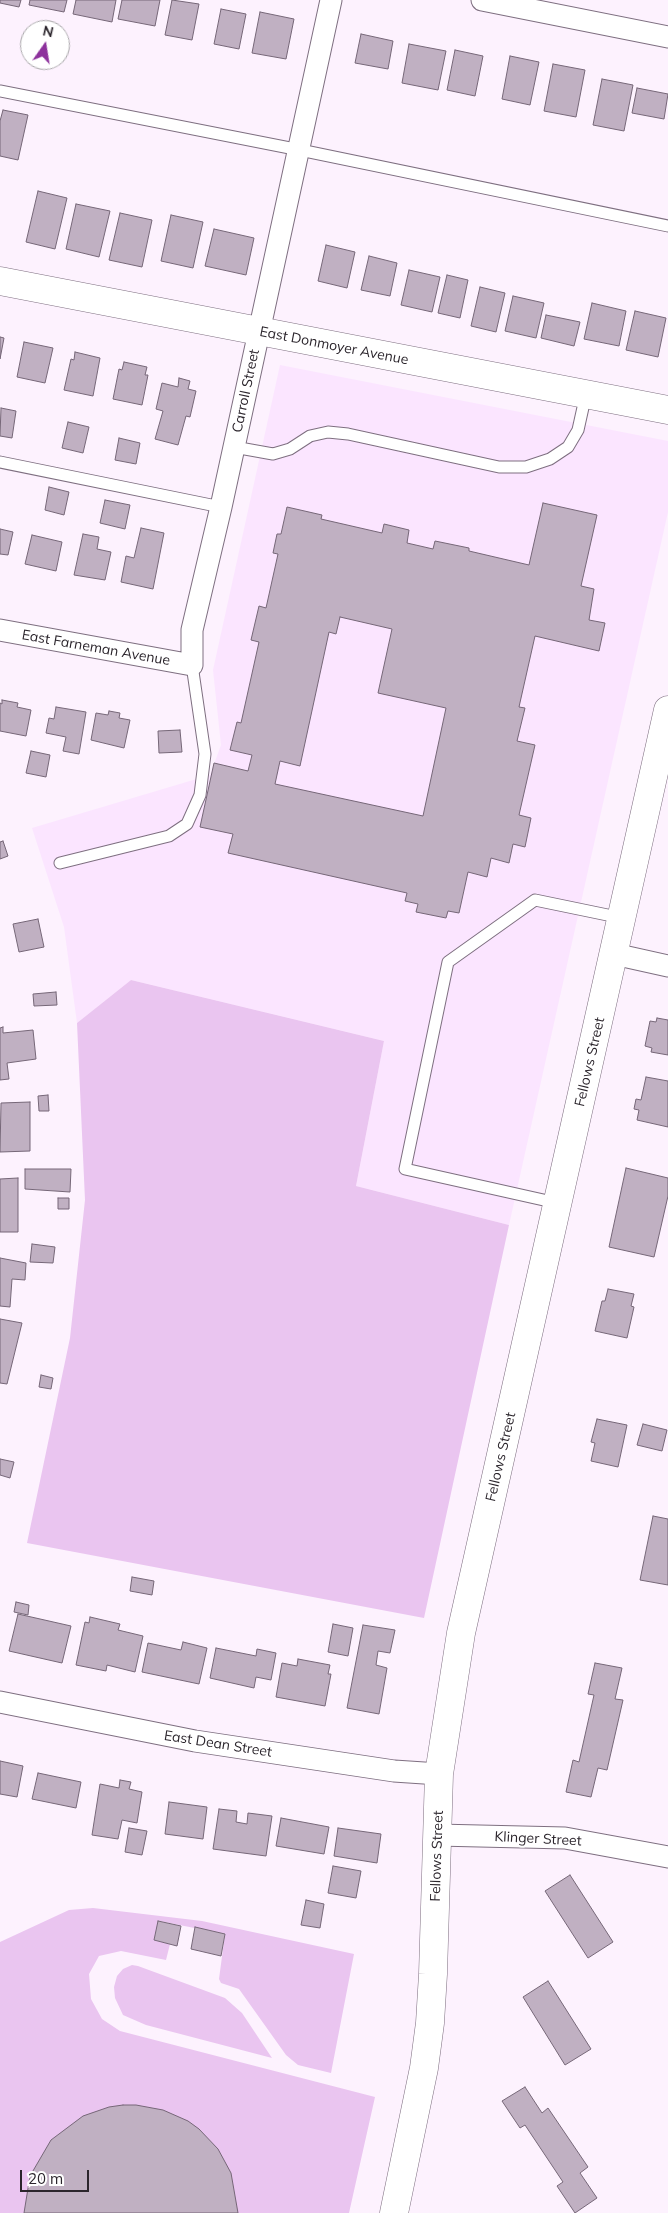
<!DOCTYPE html>
<html>
<head>
<meta charset="utf-8">
<style>
	body { margin:0 }
	#map { position:relative; width:668px; height:2213px; overflow:hidden; background:#fdf2fe; font-family:Mulish,sans-serif }
	canvas { display:block }
	.north { position:absolute; left:20px; top:20px; width:50px; height:50px; box-sizing:border-box; background:#fff; border:1px solid #aaa8ab; border-radius:50%; rotate:13deg; font-size:14px; font-weight:700; line-height:20px; text-align:center; color:#2b252c }
	.north::after { content:''; display:block; margin:auto; width:18px; height:22px; background:#8d319c; clip-path:polygon(50% 0,100% 100%,50% 72%,0 100%) }
	.scale { position:absolute; left:20px; top:2170px; width:69px; height:22px; box-sizing:border-box; border:2px solid #2b252c; border-top:0; padding-left:6px; font-size:15px; line-height:18px; white-space:nowrap; color:#2b252c; -webkit-text-stroke:4px #fff; paint-order:stroke }
</style>
</head>
<body>
<div id="map">
<canvas width="668" height="2213"></canvas>
<div class="north">N</div>
<div class="scale">20 m</div>
</div>
<script>
const ctx = document.querySelector('canvas').getContext('2d');
ctx.lineJoin = 'round';
function paint(path, color) { ctx.fillStyle = color; ctx.fill(path, 'evenodd'); }
const poly = rows => new Path2D(rows.map(r => 'M' + r).join(''));
function trace(path, color, width, dash) { ctx.strokeStyle = color; ctx.lineWidth = width; ctx.lineCap = dash ? 'butt' : 'round'; ctx.setLineDash(dash || []); ctx.stroke(path); }
function label(font, color, halo, rows, align = 'center') {
  ctx.font = font + ' Mulish,sans-serif'; ctx.lineWidth = 4; ctx.setLineDash([]); ctx.textBaseline = 'middle'; ctx.strokeStyle = halo; ctx.fillStyle = color; for (const [text, x, y, turn = 0] of rows) {
    ctx.save(); ctx.translate(x, y); ctx.rotate((+turn || 0) * Math.PI / 180); ctx.textAlign = isNaN(turn) ? turn : align; if (halo) ctx.strokeText(text, 0, 0); ctx.fillText(text, 0, 0); ctx.restore();
  }
}
const built = poly([
	[280,365,668,441,668,512,509,1225,356,1186,384,1041,131,980,77,1023,64,927,32,828,210,775,221,745,213,670]
]);
const green = poly([
	[131,980,384,1041,356,1186,509,1225,424,1618,27,1543,70,1338,85,1200,77,1023],
	[93,1908,202,1921,354,1954,331,2073,298,2065,286,2055,239,1989,221,1983,219,1979,225,1934,159,1921,154,1940,170,1944,166,1960,121,1951,99,1956,89,1974,91,1999,102,2019,120,2031,375,2097,349,2213,0,2213,0,1942,69,1910],
	[132,1965,138,1966,225,1998,242,2013,272,2058,146,2025,123,2015,115,1998,114,1987,117,1976,123,1969]
]);
const building = poly([
	[0,0,21,0,19,7,0,3,0,0],
	[30,0,67,0,64,12,29,5,30,0],
	[76,0,116,0,112,22,73,14,76,0],
	[122,0,160,0,155,26,118,19,122,0],
	[172,0,199,4,192,40,165,35,172,0],
	[221,9,246,14,239,49,214,44,221,9],
	[260,12,294,19,286,59,252,53,260,12],
	[361,34,393,41,388,69,355,63,361,34],
	[409,44,446,51,438,90,402,83,409,44],
	[455,50,483,56,475,96,447,90,455,50],
	[510,56,539,62,530,105,502,99,510,56],
	[553,64,585,70,576,117,544,111,553,64],
	[602,79,633,85,624,131,593,125,602,79],
	[637,88,668,94,664,119,632,113,637,88],
	[3,110,28,115,18,160,0,156,0,121,3,110],
	[38,191,67,198,55,249,26,242,38,191],
	[76,204,110,211,99,257,66,249,76,204],
	[120,213,152,220,142,267,109,260,120,213],
	[171,215,203,222,193,268,161,261,171,215],
	[214,229,254,238,246,275,205,266,214,229],
	[326,245,355,252,347,288,318,281,326,245],
	[369,256,397,263,390,296,361,290,369,256],
	[409,270,440,277,432,312,401,305,409,270],
	[447,275,468,280,460,318,438,313,447,275],
	[480,287,505,293,496,332,471,326,480,287],
	[513,296,544,303,536,338,505,331,513,296],
	[592,303,626,311,619,346,584,339,592,303],
	[635,311,666,318,658,357,626,350,635,311],
	[546,315,580,322,574,346,541,338,546,315],
	[0,337,4,338,0,359,0,337],
	[24,342,53,348,45,383,17,377,24,342],
	[75,352,100,358,93,396,64,390,71,359,74,360,75,352],
	[124,362,147,367,145,375,148,375,142,405,113,399,119,369,122,370,124,362],
	[179,378,190,381,188,389,196,391,190,417,186,416,178,445,155,439,163,411,156,409,162,383,178,387,179,378],
	[1,408,16,411,12,438,0,436,1,408],
	[68,422,89,427,83,453,62,448,68,422],
	[119,438,140,443,136,464,115,460,119,438],
	[49,487,69,492,64,515,45,510,49,487],
	[105,500,130,505,125,529,100,523,105,500],
	[543,503,597,515,581,586,594,589,589,620,605,623,599,651,535,636,519,707,525,708,517,741,535,745,519,815,531,818,525,847,513,844,509,863,491,858,487,877,468,872,459,913,448,911,446,918,416,912,418,904,405,901,407,893,228,853,233,834,200,827,214,763,248,771,252,755,230,750,237,722,241,723,259,642,251,640,259,606,266,608,278,554,273,553,277,534,281,534,287,507,322,515,321,519,382,533,384,524,409,530,407,543,433,549,435,541,469,548,469,551,529,565,543,503],
	[340,617,392,629,378,693,446,708,423,816,275,784,280,761,300,766,329,632,336,634,340,617],
	[141,528,164,533,153,589,121,582,126,556,134,558,141,528],
	[0,529,13,532,8,555,0,554,0,529],
	[83,534,99,537,97,549,111,552,105,580,74,575,83,534],
	[32,535,62,542,56,571,25,564,32,535],
	[2,700,18,703,17,707,31,710,26,736,0,731,0,703,2,704,2,700],
	[56,707,86,712,79,754,63,751,66,737,46,733,49,718,54,719,56,707],
	[109,711,120,713,119,718,130,720,124,748,91,740,96,713,108,715,109,711],
	[180,730,182,752,159,753,158,731,180,730],
	[31,751,50,755,46,777,26,773,31,751],
	[3,841,8,856,0,859,0,842,3,841],
	[38,919,44,947,19,952,13,924,38,919],
	[56,992,57,1005,34,1006,33,994,56,992],
	[657,1018,668,1020,668,1055,651,1052,652,1048,645,1046,650,1021,656,1022,657,1018],
	[3,1027,3,1033,33,1030,36,1059,7,1063,9,1079,0,1080,0,1028,3,1027],
	[646,1077,668,1081,668,1127,637,1120,639,1110,634,1109,636,1099,641,1100,646,1077],
	[48,1095,49,1111,39,1111,38,1096,48,1095],
	[30,1102,30,1151,0,1152,1,1103,30,1102],
	[626,1168,668,1178,668,1196,654,1257,609,1247,626,1168],
	[25,1169,71,1169,70,1192,25,1189,25,1169],
	[18,1178,18,1232,0,1232,0,1179,18,1178],
	[58,1198,69,1198,69,1209,58,1209,58,1198],
	[32,1244,55,1247,53,1263,30,1262,32,1244],
	[0,1258,26,1263,25,1280,12,1279,10,1307,0,1306,0,1258],
	[608,1289,634,1294,631,1306,634,1307,627,1338,595,1331,602,1301,605,1301,608,1289],
	[0,1319,22,1323,7,1384,0,1383,0,1319],
	[41,1375,53,1378,51,1389,39,1387,41,1375],
	[597,1419,627,1425,618,1467,591,1461,595,1443,591,1442,597,1419],
	[643,1424,667,1430,662,1451,637,1445,643,1424],
	[0,1459,14,1462,10,1478,0,1475,0,1459],
	[653,1516,668,1519,668,1585,640,1580,653,1516],
	[132,1577,154,1581,152,1595,130,1591,132,1577],
	[16,1602,29,1605,28,1615,14,1612,16,1602],
	[18,1614,71,1626,62,1663,9,1651,18,1614],
	[90,1617,120,1624,118,1630,143,1636,135,1672,107,1665,106,1671,76,1665,85,1622,89,1623,90,1617],
	[333,1624,353,1628,348,1656,328,1652,333,1624],
	[363,1625,395,1630,390,1653,378,1651,376,1665,387,1668,379,1714,347,1708,363,1625],
	[183,1642,207,1648,199,1684,142,1672,148,1643,181,1650,183,1642],
	[216,1648,256,1656,257,1649,276,1653,271,1680,256,1677,254,1688,210,1678,216,1648],
	[298,1659,330,1665,328,1674,331,1674,325,1706,276,1697,282,1663,297,1666,298,1659],
	[595,1663,622,1668,615,1699,623,1700,607,1770,598,1768,591,1797,566,1792,573,1760,579,1762,594,1695,588,1694,595,1663],
	[0,1761,23,1766,17,1797,0,1794,0,1761],
	[38,1773,81,1782,76,1808,32,1799,38,1773],
	[120,1780,131,1782,129,1789,142,1792,137,1823,122,1820,118,1839,92,1835,100,1784,119,1788,120,1780],
	[169,1802,207,1807,203,1839,165,1834,169,1802],
	[219,1809,237,1811,236,1822,247,1824,248,1813,272,1816,266,1856,213,1849,219,1809],
	[281,1818,329,1827,324,1854,276,1846,281,1818],
	[129,1828,147,1831,142,1855,125,1852,129,1828],
	[338,1828,381,1834,377,1863,334,1856,338,1828],
	[333,1866,361,1871,356,1898,328,1893,333,1866],
	[570,1875,613,1942,588,1958,545,1891,570,1875],
	[306,1900,324,1904,320,1928,301,1925,306,1900],
	[158,1921,181,1926,177,1946,154,1940,158,1921],
	[195,1927,225,1934,221,1956,191,1949,195,1927],
	[548,1981,591,2049,565,2065,523,1997,548,1981],
	[525,2087,542,2113,548,2108,588,2167,580,2173,597,2198,575,2213,557,2186,563,2182,525,2125,520,2128,502,2101,525,2087],
	[123,2105,136,2105,163,2110,188,2121,199,2129,218,2149,231,2173,238,2213,24,2213,30,2176,51,2140,83,2116,109,2107,123,2105]
]);
const service = poly([
	[0,91,300,150,668,226],
	[234,447,273,454,290,449,310,436,328,432,348,434,499,467,526,467,550,459,568,447,578,430,586,394],
	[0,462,221,507],
	[60,863,169,836,187,824,200,795,205,754,192,665],
	[557,1203,405,1169,448,962,535,900,622,918]
]);
const minor = poly([
	[482,0,668,37],
	[0,630,192,665,192,630,221,507,331,0],
	[614,954,668,966],
	[0,1702,195,1741,394,1771,439,1774],
	[437,1835,565,1838,668,1857]
]);
const tertiary = poly([
	[0,281,668,410],
	[394,2213,424,2068,430,2023,433,1974,439,1774,461,1633,668,710]
]);
const streetNames = [
	["East Donmoyer Avenue",334,346,11],
	["Carroll Street",246,391,-78],
	["East Farneman Avenue",96,648,10],
	["Fellows Street",590,1062,-77],
	["Fellows Street",501,1457,-77],
	["East Dean Street",218,1744,9],
	["Klinger Street",538,1839,3],
	["Fellows Street",437,1856,-88]
];
paint(built, '#fbe5ff');
paint(green, '#eac5f0');
paint(building, '#c0b0c2');
trace(building, '#766778', 1);
trace(service, '#7e6f80', 13);
trace(minor, '#7e6f80', 23);
trace(tertiary, '#7e6f80', 29);
trace(service, '#fff', 11);
trace(minor, '#fff', 21);
trace(tertiary, '#fff', 28);
label('14px', '#2b252c', '#fff', streetNames);
</script>
</body>
</html>
